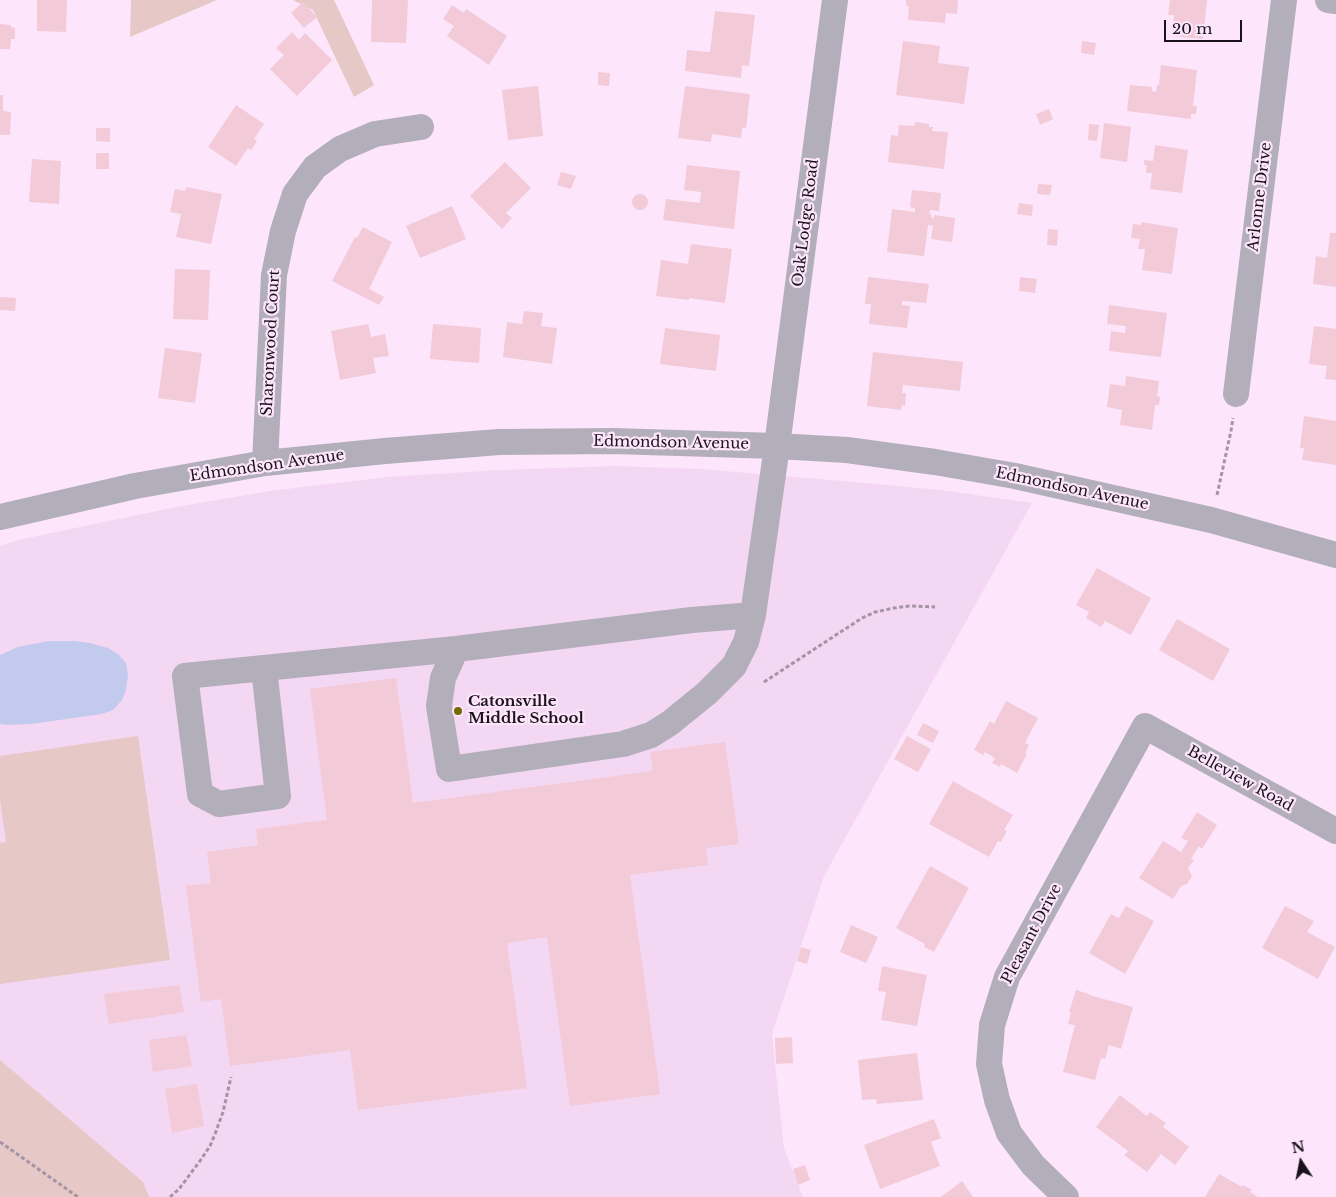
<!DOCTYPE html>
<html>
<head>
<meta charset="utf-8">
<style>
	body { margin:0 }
	#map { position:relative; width:1336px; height:1197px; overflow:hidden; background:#fde6fb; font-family:"Libre Baskerville",serif }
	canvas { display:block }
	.north { position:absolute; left:1276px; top:1137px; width:50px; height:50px; -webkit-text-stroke:4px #fde6fb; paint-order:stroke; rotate:349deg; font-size:14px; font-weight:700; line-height:20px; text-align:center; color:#1b131b }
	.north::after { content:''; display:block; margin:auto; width:18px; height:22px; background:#1b131b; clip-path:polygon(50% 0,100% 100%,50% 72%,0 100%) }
	.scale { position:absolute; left:1164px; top:20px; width:78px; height:22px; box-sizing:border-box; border:2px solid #1b131b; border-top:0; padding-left:6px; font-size:15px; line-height:18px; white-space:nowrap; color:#1b131b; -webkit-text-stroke:4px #fde6fb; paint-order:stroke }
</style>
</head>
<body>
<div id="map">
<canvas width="1336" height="1197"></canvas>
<div class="north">N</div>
<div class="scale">20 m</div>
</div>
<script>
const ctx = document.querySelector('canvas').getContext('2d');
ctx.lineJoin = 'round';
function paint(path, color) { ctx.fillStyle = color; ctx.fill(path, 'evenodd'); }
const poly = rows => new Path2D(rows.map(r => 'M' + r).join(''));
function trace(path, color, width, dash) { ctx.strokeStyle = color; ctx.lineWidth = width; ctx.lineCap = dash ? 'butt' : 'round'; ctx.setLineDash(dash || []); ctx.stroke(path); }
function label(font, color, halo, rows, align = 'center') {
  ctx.font = font + ' "Libre Baskerville",serif'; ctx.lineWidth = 4.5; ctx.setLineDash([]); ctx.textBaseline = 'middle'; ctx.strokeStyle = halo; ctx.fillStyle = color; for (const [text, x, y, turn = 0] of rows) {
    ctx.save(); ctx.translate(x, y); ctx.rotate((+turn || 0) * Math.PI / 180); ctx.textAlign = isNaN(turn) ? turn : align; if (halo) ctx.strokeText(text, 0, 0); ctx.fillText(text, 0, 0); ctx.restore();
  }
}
const built = poly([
	[613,466,701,469,843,481,940,490,1032,503,824,876,772,1034,784,1148,803,1197,60,1197,0,1153,0,546,18,540,176,507,270,491,387,477,500,470]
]);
const green = poly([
	[131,0,217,0,130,37],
	[293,0,334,0,374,85,354,97,313,10],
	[138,736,170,960,0,984,0,843,6,842,0,800,0,756],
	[0,1060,143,1182,149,1197,0,1197]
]);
const water = poly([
	[49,641,75,641,90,643,108,648,118,654,126,663,128,675,126,690,122,700,113,710,102,714,31,724,9,725,0,724,0,655,18,647]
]);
const building = poly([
	[37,0,67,0,66,32,37,31],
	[372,0,408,0,406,43,371,42],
	[906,0,958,0,957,14,946,13,945,23,908,20,909,6,906,6],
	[1170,0,1207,0,1203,39,1172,36,1174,15,1168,15],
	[303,2,317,17,304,28,291,13],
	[452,5,464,13,466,9,507,36,489,65,447,36,454,26,443,19],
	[715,11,755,15,749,66,742,65,741,78,685,71,687,50,710,52],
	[0,24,11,25,11,27,15,28,15,39,11,39,10,49,0,49],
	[292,32,299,40,305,33,332,60,297,96,270,69,284,55,276,48],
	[903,41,940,46,938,63,969,67,964,104,896,95],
	[1082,41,1096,43,1094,55,1081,53],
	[1161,65,1197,70,1193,106,1197,106,1196,114,1191,114,1191,119,1127,111,1130,85,1152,87,1152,91,1156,92,1157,85,1159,85],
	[598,72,610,73,609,86,598,85],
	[538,86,543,136,508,140,502,90],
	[685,86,750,94,746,128,742,128,741,138,712,134,711,142,678,138],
	[0,95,3,95,3,111,11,112,10,135,0,135],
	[236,105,264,124,254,139,257,141,251,150,248,148,236,166,208,147],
	[1049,109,1053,119,1040,125,1036,114],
	[915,122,929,124,929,127,933,127,932,131,948,132,944,169,888,162,891,135,898,136,899,125,914,126],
	[1104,123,1131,127,1127,162,1100,158],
	[1089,124,1099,125,1097,141,1088,140],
	[96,128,110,128,110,142,96,141],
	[1155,145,1188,150,1182,193,1150,189,1152,173,1146,173,1147,165,1144,165,1144,160,1153,161],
	[96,153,109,153,109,169,96,169],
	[32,159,61,161,59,204,29,202],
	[505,162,531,188,506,213,512,218,502,229,470,196],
	[687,165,740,171,734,229,663,220,666,199,700,203,701,192,684,190],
	[561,172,576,176,571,189,557,185],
	[1038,184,1052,185,1050,195,1037,194],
	[186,187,222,194,211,244,176,237,181,214,170,212,175,189,185,191],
	[912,190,941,193,939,211,930,210,929,213,931,214,931,218,934,218,934,215,955,218,952,242,931,239,933,226,928,225,924,256,887,252,892,209,915,212,915,208,910,207],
	'632 202a8 8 0 1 1 16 0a8 8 0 1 1-16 0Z',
	[1019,203,1033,205,1032,216,1017,214],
	[452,206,466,239,420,258,406,226],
	[1141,222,1178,228,1172,274,1142,270,1145,249,1138,249,1140,239,1131,238,1133,224,1141,225],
	[363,227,392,242,369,289,384,297,379,305,332,281,355,237,357,238],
	[1048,229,1058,230,1057,246,1047,245],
	[1330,233,1336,233,1336,287,1313,284,1316,256,1327,258],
	[691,244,732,249,725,303,689,298,689,300,656,296,661,260,688,264],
	[175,269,210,270,208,320,173,319],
	[868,277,929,284,926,303,902,301,902,305,910,306,907,328,869,324,871,304,865,304],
	[1020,277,1037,279,1035,293,1019,291],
	[0,297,16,298,15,311,0,310],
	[1109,305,1167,313,1161,357,1109,351,1111,331,1125,333,1126,326,1107,324],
	[524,311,543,313,541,326,557,328,552,364,503,357,507,322,522,324],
	[368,324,371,337,385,334,389,356,373,358,376,373,340,380,331,331],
	[433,324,481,328,479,363,430,359],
	[1314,326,1336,329,1336,380,1325,379,1327,366,1309,364],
	[665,328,720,335,716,371,660,364],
	[165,348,202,353,195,403,158,398],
	[873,352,963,362,960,391,903,385,902,393,906,393,905,406,902,405,901,410,867,406],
	[1126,376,1159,381,1157,396,1160,397,1159,405,1155,405,1152,430,1120,425,1122,410,1107,407,1110,384,1125,386],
	[1304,416,1336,421,1336,465,1302,460,1304,448,1300,448],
	[1097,568,1151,598,1131,635,1105,621,1101,627,1086,618,1089,612,1076,605],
	[1177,619,1230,649,1213,681,1159,650],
	[396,678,413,803,653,771,650,752,725,742,739,844,706,848,708,865,630,875,660,1094,570,1106,547,937,507,943,527,1088,358,1110,350,1050,230,1066,221,999,201,1002,186,886,211,883,207,852,258,845,256,829,327,820,310,689],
	[1006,701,1038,718,1025,743,1029,745,1025,753,1027,754,1017,773,1001,764,1000,767,992,763,995,758,985,752,983,755,974,750,990,721,994,724],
	[923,723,939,731,933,743,917,735],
	[907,736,931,749,918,772,894,759],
	[953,781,1013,815,1004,830,1007,831,1001,842,998,841,989,857,929,824],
	[1197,812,1217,825,1202,849,1199,846,1191,859,1194,860,1188,868,1192,876,1187,884,1181,886,1173,899,1139,878,1163,841,1181,852,1188,841,1181,838],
	[930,866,969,888,934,952,924,947,925,944,896,928],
	[1126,906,1154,921,1125,974,1089,953,1111,914,1119,918],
	[1285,906,1314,921,1307,932,1335,947,1318,979,1262,948],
	[851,925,878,937,866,963,840,952],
	[801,947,811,950,807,964,797,961],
	[882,966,927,975,917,1026,881,1020,886,992,878,991],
	[179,985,184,1012,109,1024,104,994],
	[1076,990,1089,994,1089,995,1133,1007,1121,1049,1109,1045,1105,1059,1101,1058,1095,1080,1063,1072,1075,1025,1068,1024,1071,1013,1069,1012],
	[186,1035,192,1066,153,1072,149,1040],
	[792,1037,793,1063,776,1064,775,1038],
	[917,1053,923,1100,877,1104,876,1099,862,1100,858,1060],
	[197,1084,204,1126,172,1133,165,1089],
	[1120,1095,1147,1116,1150,1112,1166,1123,1163,1127,1189,1147,1175,1165,1161,1154,1147,1172,1124,1155,1128,1151,1096,1127],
	[934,1119,941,1138,931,1142,940,1166,880,1189,864,1145],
	[805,1165,810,1180,798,1185,793,1169],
	[1219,1174,1242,1187,1243,1185,1252,1190,1250,1192,1258,1197,1205,1197],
	[962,1181,973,1197,941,1197]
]);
const path = poly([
	[1217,495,1231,431,1233,418],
	[764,682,862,618,875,612,894,608,910,606,935,607],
	[0,1142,78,1197],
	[170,1197,179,1189,200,1161,210,1146,215,1134,223,1112,231,1077]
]);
const minor = poly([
	[1328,0,1336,1],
	[1236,394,1284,0],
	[265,463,274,275,283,231,295,194,315,167,340,149,375,134,421,127],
	[0,517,135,486,265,463,385,451,499,442,613,441,777,446,847,450,935,462,1015,476,1211,520,1336,555],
	[456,649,443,678,439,706,449,769,623,744,651,735,670,723,707,693,734,666,746,642,753,615],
	[264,668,278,796,219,804,200,794,185,676,264,668,456,649,692,620,753,615,777,446,835,0],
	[1066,1197,1033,1165,1009,1133,997,1100,989,1064,992,1025,1007,977,1145,726,1336,831]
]);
const markers = [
	[458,711,5,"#766900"]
];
const streetNames = [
	["Arlonne Drive",1260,197,-83],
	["Oak Lodge Road",806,223,-83],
	["Sharonwood Court",271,343,-87],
	["Edmondson Avenue",671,443,1],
	["Edmondson Avenue",267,466,-8],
	["Edmondson Avenue",1072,489,12],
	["Belleview Road",1240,779,29],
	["Pleasant Drive",1032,934,-62]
];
const poiNames = [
	["Catonsville",468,702],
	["Middle School",468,719]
];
paint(built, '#f4d7f2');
paint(green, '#e6c8c6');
paint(water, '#c2caed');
paint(building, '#f2cad8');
trace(path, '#a594a4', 3, [4, 2.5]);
trace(minor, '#b2aeba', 26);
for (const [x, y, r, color] of markers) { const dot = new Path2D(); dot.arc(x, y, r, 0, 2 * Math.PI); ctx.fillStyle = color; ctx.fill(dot); trace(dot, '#fde6fb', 2); }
label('15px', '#1b131b', '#fde6fb', streetNames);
label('bold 15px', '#1b131b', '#fde6fb', poiNames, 'left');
</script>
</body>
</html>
